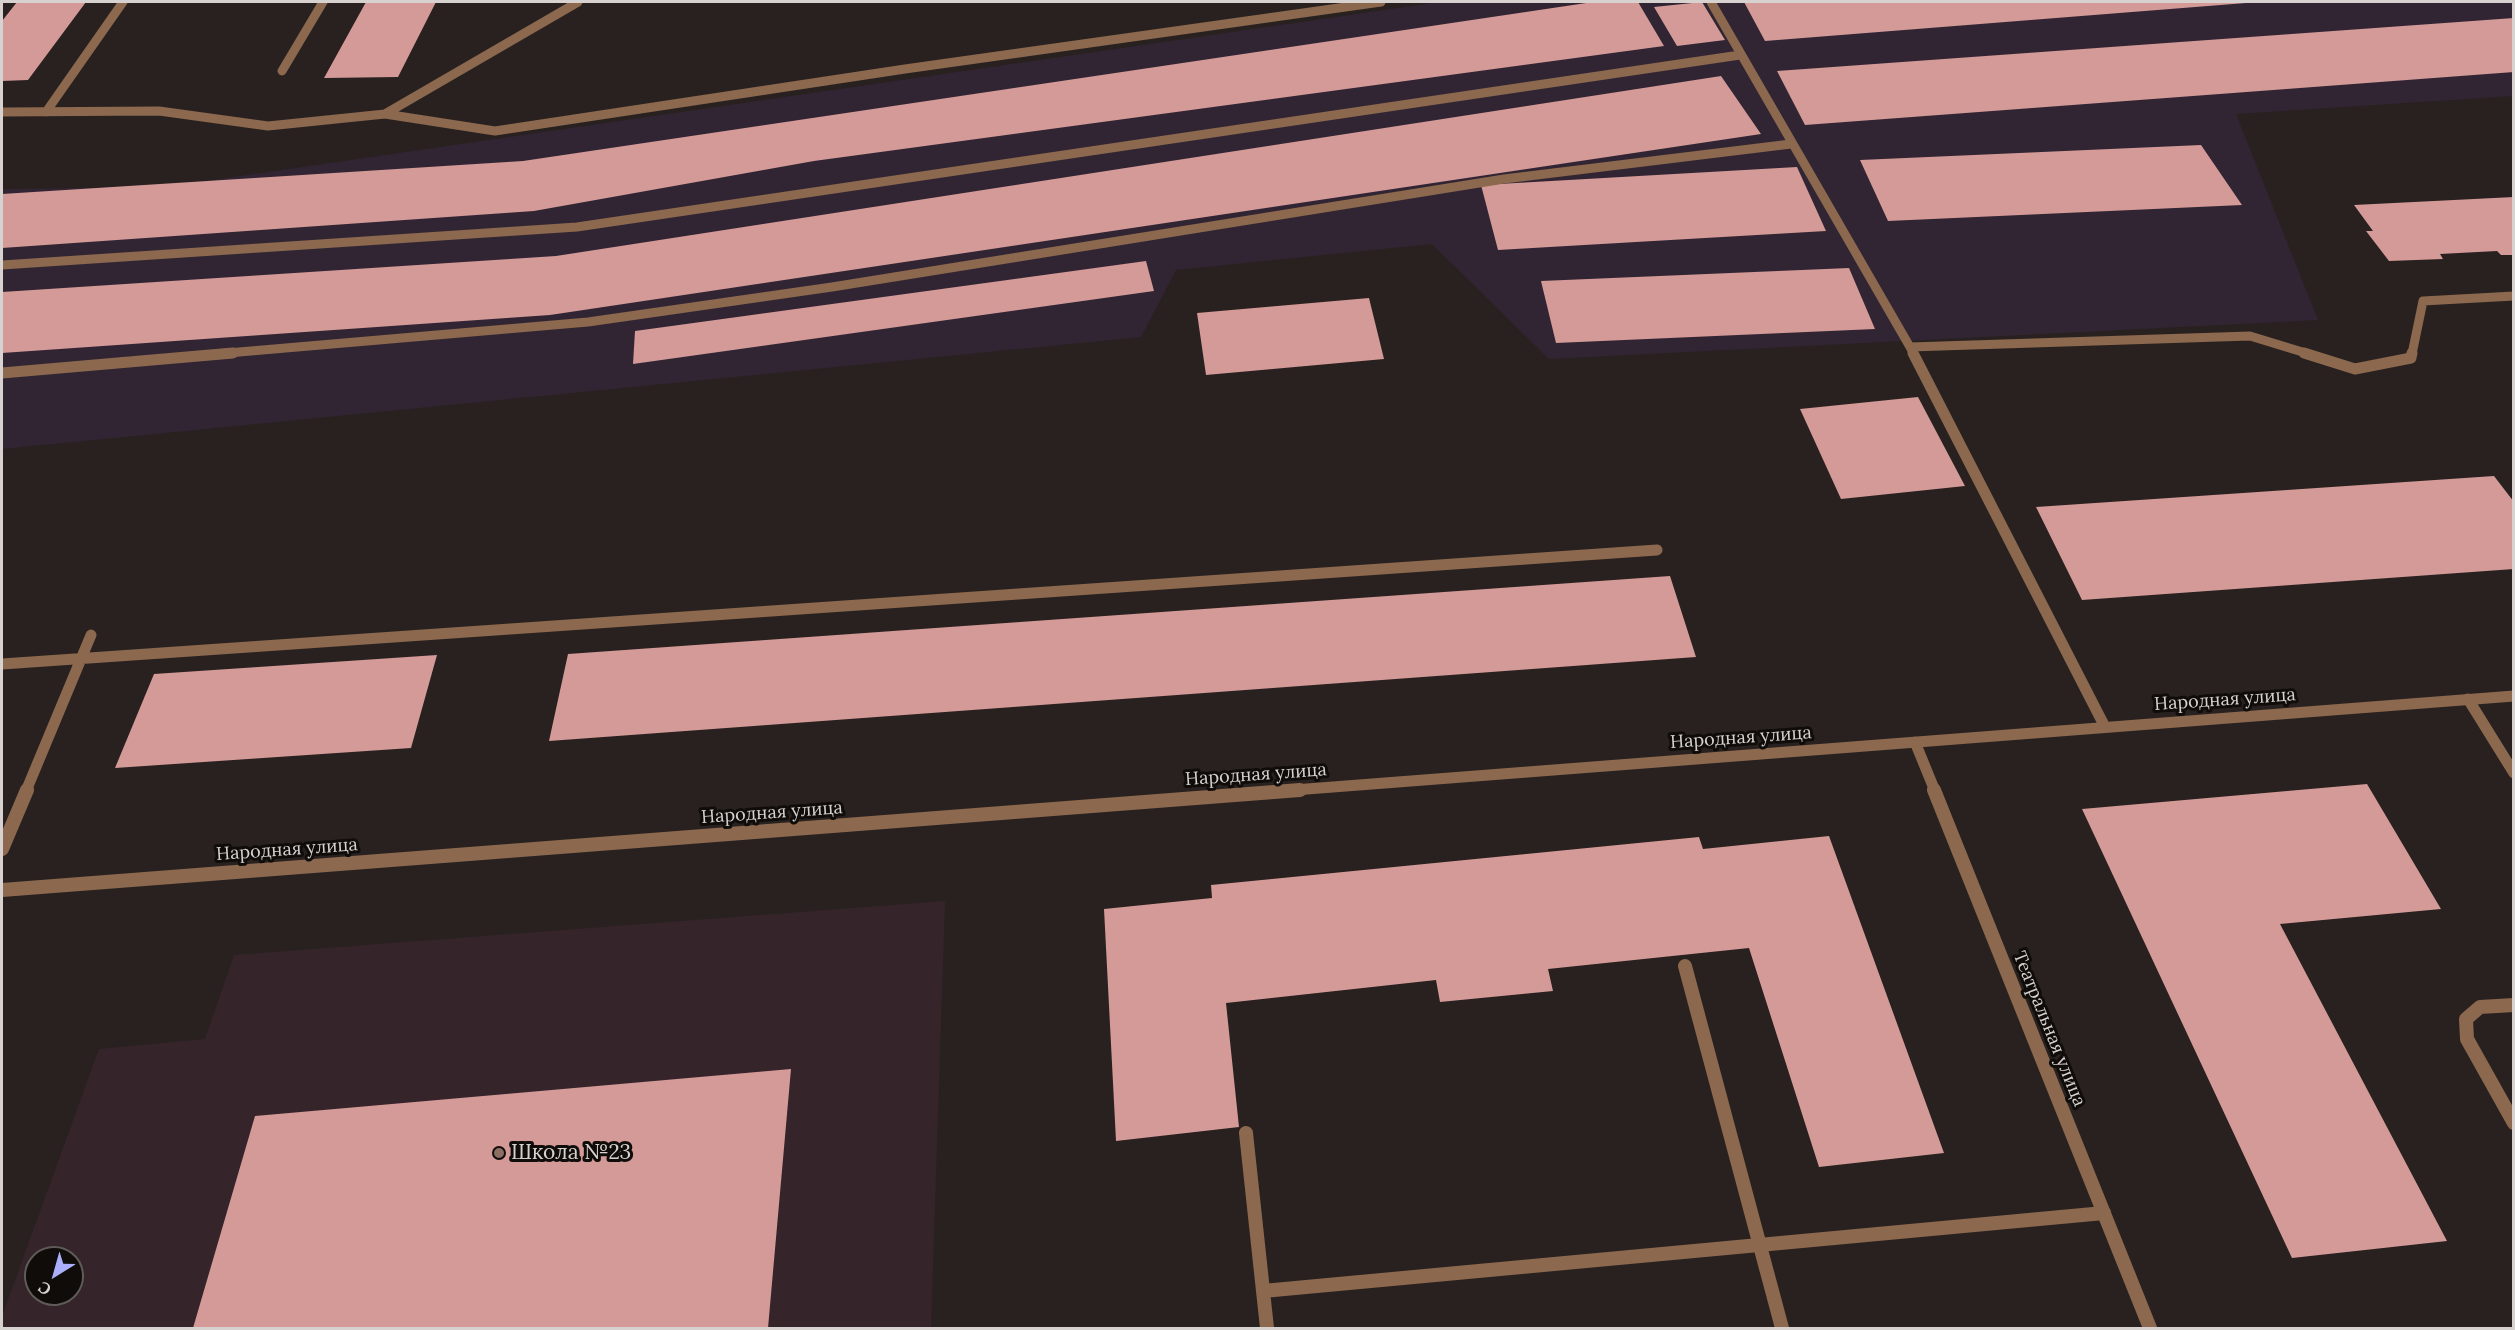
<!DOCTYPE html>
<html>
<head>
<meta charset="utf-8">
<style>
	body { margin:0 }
	#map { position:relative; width:2515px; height:1330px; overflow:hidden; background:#28211f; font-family:Lora,serif }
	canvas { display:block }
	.frame { position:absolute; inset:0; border:3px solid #d7d2d0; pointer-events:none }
	.north { position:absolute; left:24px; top:1246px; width:60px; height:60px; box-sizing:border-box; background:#0f0c0a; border:2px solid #5f5b59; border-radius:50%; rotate:217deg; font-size:16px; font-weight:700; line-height:24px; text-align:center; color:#d7d2d0 }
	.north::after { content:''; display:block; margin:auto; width:21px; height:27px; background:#abaffb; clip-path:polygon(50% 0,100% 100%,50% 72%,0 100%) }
</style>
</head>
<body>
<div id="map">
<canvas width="2515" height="1330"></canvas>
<div class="frame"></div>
<div class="north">С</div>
</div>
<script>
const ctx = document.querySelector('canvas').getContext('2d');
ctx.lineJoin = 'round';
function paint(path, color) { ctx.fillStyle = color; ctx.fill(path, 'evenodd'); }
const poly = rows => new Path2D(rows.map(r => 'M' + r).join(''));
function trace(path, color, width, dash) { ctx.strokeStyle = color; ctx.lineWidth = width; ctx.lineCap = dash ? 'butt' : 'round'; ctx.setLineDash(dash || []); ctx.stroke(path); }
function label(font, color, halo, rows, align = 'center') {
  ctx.font = font + ' Lora,serif'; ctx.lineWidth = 6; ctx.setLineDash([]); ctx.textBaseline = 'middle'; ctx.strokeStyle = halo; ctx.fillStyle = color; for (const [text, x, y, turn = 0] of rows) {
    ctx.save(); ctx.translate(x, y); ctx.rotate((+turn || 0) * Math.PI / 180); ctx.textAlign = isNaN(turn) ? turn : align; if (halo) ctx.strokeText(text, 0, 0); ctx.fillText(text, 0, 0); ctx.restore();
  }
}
const industrial = poly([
	[1439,2,2513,2,2513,96,2236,114,2318,320,1549,359,1432,244,1176,270,1141,337,2,449,2,189,165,187]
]);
const education = poly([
	[945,901,931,1328,2,1328,2,1316,99,1049,205,1039,234,955],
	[36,1258,72,1258,72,1294,36,1294]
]);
const building = poly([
	[17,2,86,2,28,80,2,81,2,21],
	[366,2,436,2,398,77,324,78],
	[1593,2,1638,2,1664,46,814,161,534,211,2,248,2,194,523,161],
	[1702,2,1725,40,1677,46,1654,7],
	[1744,2,2246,2,2246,3,1765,41],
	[2514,18,2514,72,1805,125,1777,71],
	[1721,76,1761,134,550,315,2,353,2,292,556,256],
	[2201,145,2242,205,1888,221,1860,160],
	[1797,167,1826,231,1498,250,1481,185],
	[2514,197,2514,255,2501,255,2497,251,2440,254,2443,259,2389,261,2366,231,2373,231,2354,205],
	[1146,261,1154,291,633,364,635,331],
	[1849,268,1875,329,1556,343,1541,281],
	[1369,298,1384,359,1206,375,1197,313],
	[1918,397,1965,486,1841,499,1800,409],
	[2494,476,2514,502,2514,569,2082,600,2036,507],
	[1670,576,1696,657,549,741,568,654],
	[437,655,411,748,115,768,154,674],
	[2367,784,2441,909,2280,924,2447,1241,2292,1258,2082,809],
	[1829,836,1944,1153,1819,1167,1749,948,1548,969,1553,991,1440,1002,1436,980,1226,1003,1239,1127,1116,1141,1104,909,1212,898,1211,885,1699,837,1703,849],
	[791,1069,768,1328,193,1328,255,1116]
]);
const laneFar2 = poly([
	[1711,2,1910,347],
	[282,71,323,2],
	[2,112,159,111,268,126,385,114,578,2],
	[46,112,123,2],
	[385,114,495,131,905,69,1381,2],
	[2,265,577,227,1740,55],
	[216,354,588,322,832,287,1504,179,1791,144],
	[1914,354,1910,347,2250,336,2309,354],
	[2412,354,2423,301,2514,296]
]);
const laneFar1 = poly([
	[1913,353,2105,727],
	[2304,353,2355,369,2411,358,2412,353],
	[2,373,233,353],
	[2,664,1657,550],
	[2468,699,2514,773],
	[26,791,91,635]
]);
const lane = poly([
	[2,849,27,790],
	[1685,966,1782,1328],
	[2514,1005,2480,1007,2466,1019,2467,1039,2514,1123],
	[1246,1133,1267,1328],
	[1263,1291,2104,1213]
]);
const streetFar1 = poly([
	[1915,742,1935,791],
	[1281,791,2514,696]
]);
const street = poly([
	[1934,790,2150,1328],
	[2,890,1300,790]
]);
const markers = [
	[499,1153,6,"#8d6e63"]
];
const streetNames = [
	["Народная улица",2225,700,-4],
	["Народная улица",1741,738,-4],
	["Народная улица",1256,775,-4],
	["Народная улица",772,813,-4],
	["Народная улица",287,850,-4],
	["Театральная улица",2049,1029,68]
];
const nearPoinames = [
	["Школа №23",511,1153]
];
paint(industrial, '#312533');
paint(education, '#36242b');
paint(building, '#d49a98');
trace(laneFar2, '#8b684e', 9);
trace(laneFar1, '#8b684e', 11);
trace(lane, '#8b684e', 14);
trace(streetFar1, '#8b684e', 11);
trace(street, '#8b684e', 14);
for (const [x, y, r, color] of markers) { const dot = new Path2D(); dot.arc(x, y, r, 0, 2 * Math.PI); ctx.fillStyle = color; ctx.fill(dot); trace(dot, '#0f0c0a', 2); }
label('18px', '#d7d2d0', '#0f0c0a', streetNames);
label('21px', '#d7d2d0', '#0f0c0a', nearPoinames, 'left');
</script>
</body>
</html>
